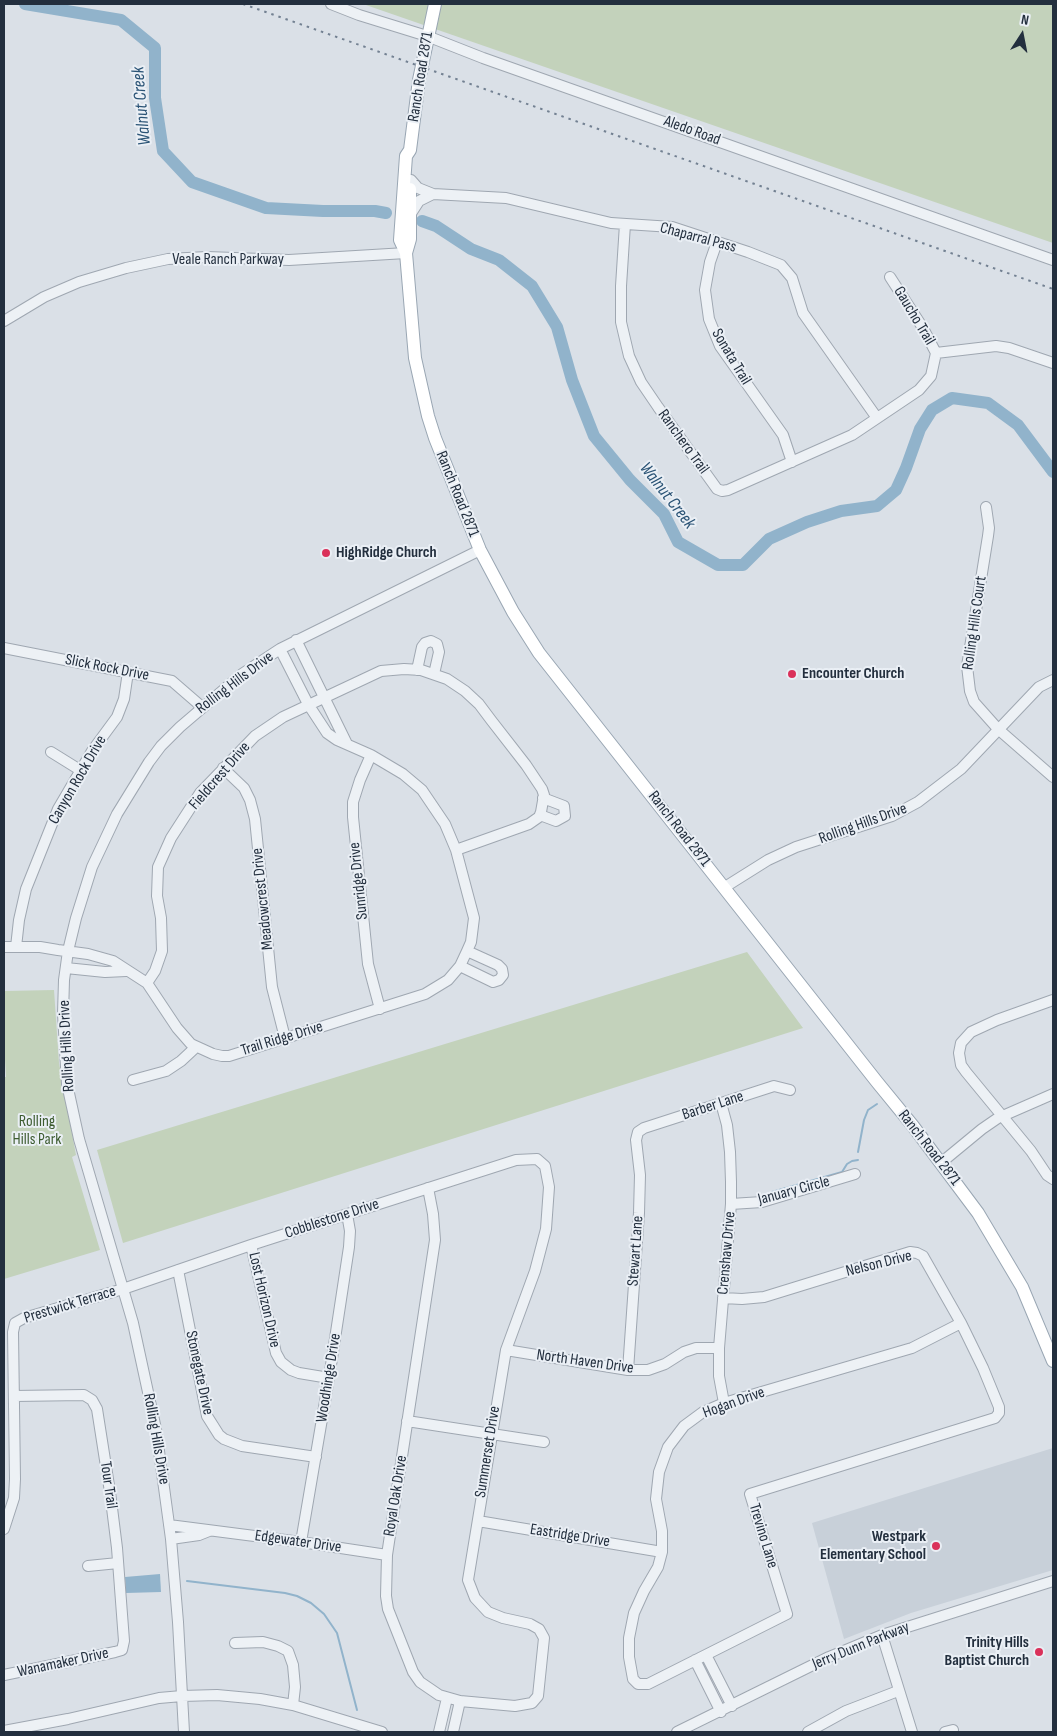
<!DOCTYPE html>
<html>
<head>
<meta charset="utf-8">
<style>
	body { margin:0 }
	#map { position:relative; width:1057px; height:1736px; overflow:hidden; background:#dae0e7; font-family:"Sofia Sans Condensed",sans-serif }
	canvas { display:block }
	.frame { position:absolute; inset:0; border:5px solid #232f3e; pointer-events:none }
	.north { position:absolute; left:997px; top:10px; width:50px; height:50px; -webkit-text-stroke:4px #eaeff5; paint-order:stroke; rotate:11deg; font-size:14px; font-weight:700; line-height:20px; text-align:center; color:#232f3e }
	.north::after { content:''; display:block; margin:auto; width:18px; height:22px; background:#232f3e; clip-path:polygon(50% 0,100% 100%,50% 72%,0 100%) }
</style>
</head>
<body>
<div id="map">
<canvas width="1057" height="1736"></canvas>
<div class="frame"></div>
<div class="north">N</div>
</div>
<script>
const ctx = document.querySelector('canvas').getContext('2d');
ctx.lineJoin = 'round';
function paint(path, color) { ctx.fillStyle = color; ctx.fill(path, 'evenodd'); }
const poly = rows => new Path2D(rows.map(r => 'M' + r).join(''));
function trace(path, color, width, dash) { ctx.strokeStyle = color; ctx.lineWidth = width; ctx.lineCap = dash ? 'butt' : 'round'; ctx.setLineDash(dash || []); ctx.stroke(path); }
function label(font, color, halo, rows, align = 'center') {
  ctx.font = font + ' "Sofia Sans Condensed",sans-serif'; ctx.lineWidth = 4; ctx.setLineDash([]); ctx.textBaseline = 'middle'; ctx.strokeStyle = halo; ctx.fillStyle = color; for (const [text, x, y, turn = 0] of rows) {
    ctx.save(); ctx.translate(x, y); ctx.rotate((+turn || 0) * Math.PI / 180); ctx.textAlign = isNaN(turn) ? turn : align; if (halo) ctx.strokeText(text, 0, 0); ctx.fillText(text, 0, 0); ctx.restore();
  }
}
const built = poly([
	[1053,1448,1053,1570,911,1613,844,1639,812,1523]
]);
const green = poly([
	[363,4,1053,4,1053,243],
	[747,952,803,1028,123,1243,97,1150],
	[54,990,59,1063,76,1155,72,1157,100,1250,4,1279,4,1077,6,1077,4,1041,4,991]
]);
const water = poly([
	[160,1574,161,1592,126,1593,125,1577]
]);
const stream = poly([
	[858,1152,864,1120,868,1110,877,1104],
	[772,1192,842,1172,847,1164,852,1161,858,1160],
	[187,1581,285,1593,297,1596,311,1603,324,1614,337,1633,357,1710]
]);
const river = poly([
	[25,4,121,20,155,48,155,98,163,151,192,182,266,208,323,211,375,211,386,213],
	[422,221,436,226,471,249,499,260,532,286,557,327,572,380,594,436,630,480,664,514,678,542,718,565,743,565,769,539,807,522,841,511,877,506,896,490,906,468,920,429,932,410,952,398,988,403,1018,425,1053,472]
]);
const minor = poly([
	[331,4,359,15,427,36,483,58,1053,260],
	[411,180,418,188,433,194,506,198,611,223,672,227,748,252,781,265,792,278,803,313,877,418],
	[410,215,419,201,433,194],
	[625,224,621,286,621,322,629,356,641,382,658,407,717,489,722,491,728,490,852,435,919,390,931,376,936,353,923,328,890,277],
	[717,242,710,262,705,290,709,319,720,346,783,435,792,462],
	[4,321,44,297,79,282,126,268,168,259,207,257,289,260,406,253],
	[936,353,996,346,1009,348,1053,363],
	[986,507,989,528,988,536,967,666,970,691,974,702,998,729,1053,777],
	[296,640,347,744],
	[4,648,172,681,202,707],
	[417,670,422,647,425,643,431,641,437,644,439,652,434,674],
	[51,752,80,770],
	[371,755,360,780,353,802,353,817,368,964,380,1009],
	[223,768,244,788,250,800,255,819,272,987,285,1038],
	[540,815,556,821,565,816,564,806,543,798],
	[725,887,768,860,796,847,892,816,918,802,961,769,1039,687,1053,680],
	[4,947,40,947,58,950,88,954,113,961,147,983,177,1028,191,1044,213,1054,222,1056,229,1056,425,994,448,980,460,966,467,951,471,942,474,918,456,850,445,824,422,790,403,774,371,755,337,740,327,733,308,704,280,649],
	[16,947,19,920,26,889,58,809,92,751,117,717,124,699,128,672],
	[460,966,493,982,499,980,503,975,502,969,498,965,467,951],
	[66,968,105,972,126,971],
	[147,983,155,971,162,951,161,918,157,896,158,867,171,838,200,793,255,736,283,717,381,671,404,669,421,670,447,679,465,691,479,704,491,720,526,765,542,789,544,795,541,812,539,817,529,824,456,850],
	[1053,1000,997,1020,971,1032,961,1043,959,1053,961,1065,966,1072,1031,1151,1047,1175,1053,1179],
	[133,1080,166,1071,181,1061,196,1047],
	[721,1103,727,1125,730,1152,731,1182,731,1204,719,1348,719,1376,724,1403],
	[942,1162,982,1129,998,1118,1053,1094],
	[731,1204,762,1202,855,1174],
	[251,1245,276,1353,281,1362,291,1370,299,1373,329,1378],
	[178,1270,207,1416,219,1435,224,1439,242,1446,316,1457],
	[723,1298,742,1299,764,1297,910,1252,917,1253,923,1256,961,1323,983,1368,999,1407,999,1413,995,1418,750,1494,787,1614,648,1684,638,1684,633,1679,629,1657,629,1638,634,1613,644,1591,658,1567,662,1552,662,1531,656,1499,659,1472,668,1447,684,1426,703,1412,724,1403,912,1348,961,1323],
	[506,1350,628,1370,648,1370,665,1364,684,1352,696,1348,719,1348],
	[628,1370,639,1213,640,1175,636,1140,638,1132,644,1128,774,1086,790,1090],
	[407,1421,544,1442],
	[478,1521,662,1552],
	[169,1525,301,1542,387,1555],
	[4,1529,14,1498,15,1479,13,1332,15,1323,24,1318,123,1289,251,1245,516,1160,537,1159,545,1166,549,1187,546,1229,535,1271,506,1350,468,1580,475,1598,488,1612,503,1618,530,1624,539,1629,544,1638,538,1696,532,1703,515,1706,460,1701,439,1695,420,1682,413,1672,388,1609,386,1596,387,1555,435,1240,433,1214,428,1188],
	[171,1539,199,1535,209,1531],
	[301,1542,329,1378,349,1247,350,1231,347,1214],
	[88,1566,118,1563],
	[882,1635,912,1732],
	[235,1643,263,1642,278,1646,288,1651,293,1665,295,1687,293,1705],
	[706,1655,732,1706],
	[695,1660,721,1712],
	[4,1675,115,1652,122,1650,124,1641,117,1548,110,1492,97,1409,92,1400,84,1395,14,1396],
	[4,1731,68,1719,159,1698,182,1696,217,1695,260,1699,293,1705,382,1732],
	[184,1732,178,1622,171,1539,156,1429,133,1323,79,1139,67,1084,63,1014,64,980,68,951,76,918,92,867,117,814,149,762,161,746,180,727,242,674,280,649,480,550],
	[439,1732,447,1698],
	[453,1732,460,1701],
	[677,1732,829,1657,882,1635,1053,1581],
	[808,1732,846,1711,898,1691],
	[945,1732,953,1730]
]);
const major = poly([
	[435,4,419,80,410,150,406,156,400,240,406,253,415,358,428,416,435,438,480,550,513,612,539,653,877,1082,913,1126,978,1213,1022,1287,1053,1361],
	[406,253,410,239,410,189]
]);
const rail = poly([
	[243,4,1053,289]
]);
const markers = [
	[326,553,5,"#da315a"],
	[792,674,5,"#da315a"],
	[936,1546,5,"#da315a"],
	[1039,1652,5,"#da315a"]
];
const streetNames = [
	["Ranch Road 2871",421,77,-81],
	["Aledo Road",692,131,20],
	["Chaparral Pass",698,238,15],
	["Veale Ranch Parkway",228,260],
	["Gaucho Trail",914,316,59],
	["Sonata Trail",731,357,59],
	["Ranchero Trail",683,442,54],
	["Ranch Road 2871",457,494,68],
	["Rolling Hills Court",975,623,-82],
	["Slick Rock Drive",107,668,11],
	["Rolling Hills Drive",235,683,-37],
	["Fieldcrest Drive",220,776,-49],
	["Canyon Rock Drive",78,780,-60],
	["Rolling Hills Drive",863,824,-20],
	["Ranch Road 2871",679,829,52],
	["Sunridge Drive",359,881,-96],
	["Meadowcrest Drive",263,899,-96],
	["Trail Ridge Drive",282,1039,-17],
	["Rolling Hills Drive",67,1046,-93],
	["Barber Lane",713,1106,-18],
	["Ranch Road 2871",929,1148,52],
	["January Circle",794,1191,-15],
	["Cobblestone Drive",332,1219,-18],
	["Stewart Lane",636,1251,-86],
	["Crenshaw Drive",727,1253,-85],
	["Nelson Drive",879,1264,-14],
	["Lost Horizon Drive",264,1300,77],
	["Prestwick Terrace",70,1305,-17],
	["North Haven Drive",585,1362,8],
	["Stonegate Drive",199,1373,78],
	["Woodhinge Drive",329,1378,-81],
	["Hogan Drive",734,1403,-20],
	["Rolling Hills Drive",156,1439,80],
	["Summerset Drive",488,1452,-81],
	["Tour Trail",108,1485,82],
	["Royal Oak Drive",396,1496,-81],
	["Eastridge Drive",570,1536,9],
	["Trevino Lane",763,1536,73],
	["Edgewater Drive",298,1542,8],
	["Jerry Dunn Parkway",861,1646,-22],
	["Wanamaker Drive",63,1663,-12]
];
const poiNames = [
	["HighRidge Church",336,553],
	["Encounter Church",802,674],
	["Westpark",926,1537,"right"],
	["Elementary School",926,1555,"right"],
	["Trinity Hills",1029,1643,"right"],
	["Baptist Church",1029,1661,"right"]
];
const parkNames = [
	["Rolling",37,1122],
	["Hills Park",37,1140]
];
const waterNames = [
	["Walnut Creek",142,106,-95],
	["Walnut Creek",667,496,52]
];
paint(built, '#c8d0d9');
paint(green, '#c3d2bb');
paint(water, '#91b3cb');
trace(stream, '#91b3cb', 2);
trace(river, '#91b3cb', 12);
trace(minor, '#9fa7b1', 12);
trace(major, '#99a6b3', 14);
trace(minor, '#edf1f5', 10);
trace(major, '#fff', 12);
trace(rail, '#738192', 2, [2.5, 5]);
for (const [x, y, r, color] of markers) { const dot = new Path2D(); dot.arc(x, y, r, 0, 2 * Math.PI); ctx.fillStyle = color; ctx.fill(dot); trace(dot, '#eaeff5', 2); }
label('16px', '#232f3e', '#eaeff5', streetNames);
label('bold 16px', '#232f3e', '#eaeff5', poiNames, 'left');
label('16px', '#3c5b2f', '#eaeff5', parkNames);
label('italic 18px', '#2a5375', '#eaeff5', waterNames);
</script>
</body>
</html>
